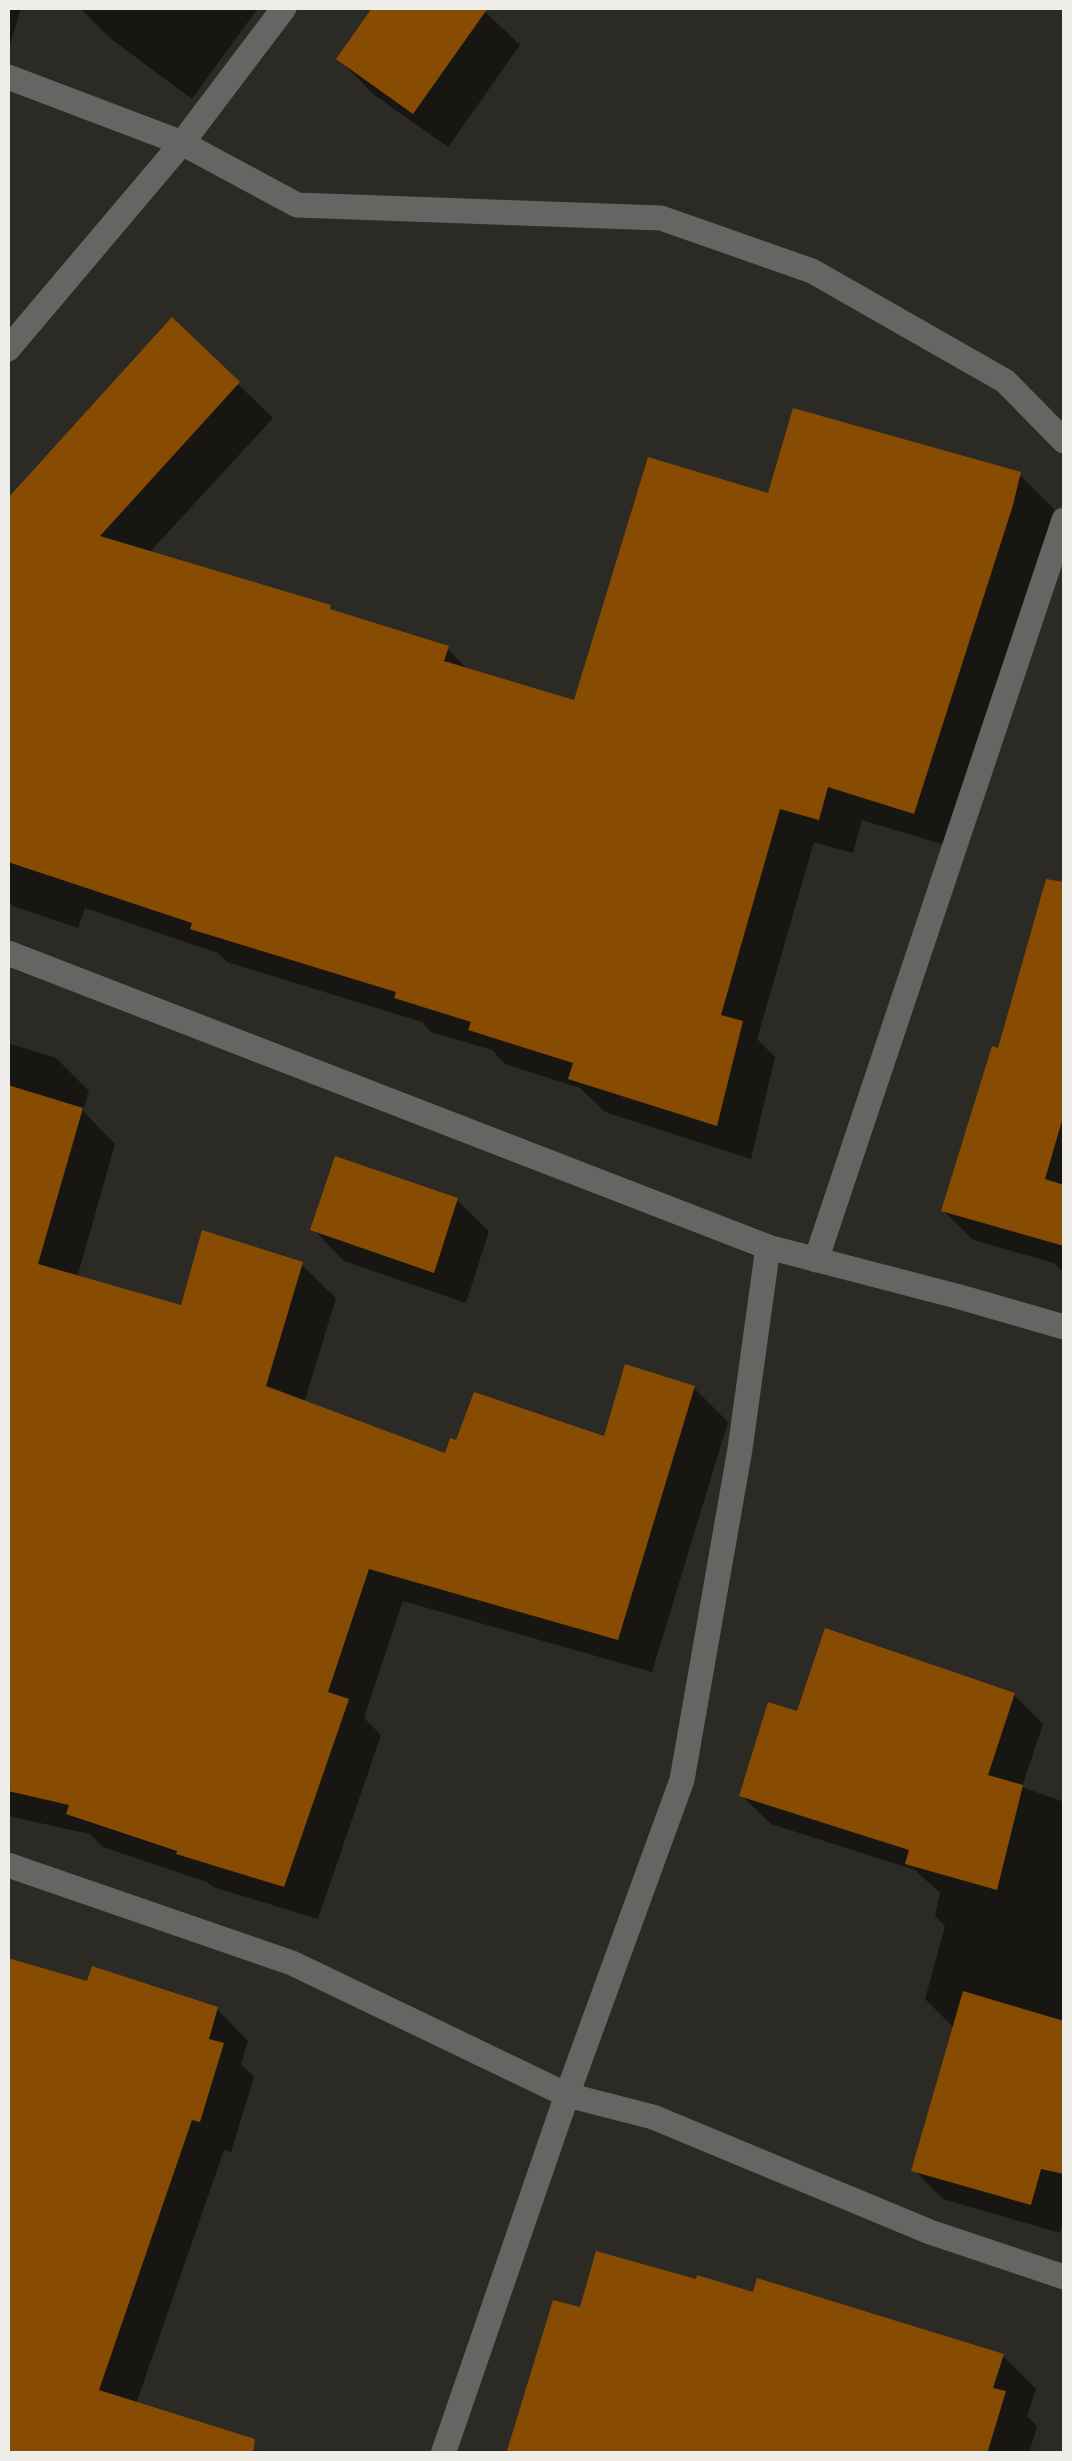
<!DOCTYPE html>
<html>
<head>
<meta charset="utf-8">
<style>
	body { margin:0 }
	#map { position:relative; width:1072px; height:2461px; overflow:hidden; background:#2b2a24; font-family:Raleway,sans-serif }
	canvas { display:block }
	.frame { position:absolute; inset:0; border:10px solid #eeede9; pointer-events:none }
</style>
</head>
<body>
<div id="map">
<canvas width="1072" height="2461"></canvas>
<div class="frame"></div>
</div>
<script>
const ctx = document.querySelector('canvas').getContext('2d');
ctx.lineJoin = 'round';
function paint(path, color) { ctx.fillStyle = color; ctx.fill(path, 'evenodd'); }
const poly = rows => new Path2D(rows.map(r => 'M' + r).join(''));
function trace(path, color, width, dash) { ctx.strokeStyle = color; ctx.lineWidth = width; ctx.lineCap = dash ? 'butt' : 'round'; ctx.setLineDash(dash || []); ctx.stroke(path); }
const shadow = poly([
	[8,8,21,8,8,52],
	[80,8,258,8,192,99,111,39],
	[375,8,481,8,520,45,448,147,373,94,339,59],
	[172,321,273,418,149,553,329,608,334,613,447,648,470,672,575,703,770,496,1020,475,1054,509,1046,540,948,846,862,820,853,853,814,842,757,1039,775,1057,751,1159,605,1112,580,1088,505,1064,492,1050,431,1032,422,1022,227,962,218,953,85,908,78,928,13,906,8,901,8,501],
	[1043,916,1064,922,1064,1273,1054,1263,973,1240,943,1210,1000,1051],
	[8,1043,56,1058,89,1091,83,1111,115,1144,77,1278,182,1308,302,1265,336,1298,304,1403,447,1456,605,1440,694,1388,728,1422,652,1672,403,1601,364,1718,381,1735,318,1919,213,1887,207,1882,103,1847,90,1834,8,1816],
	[457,1200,489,1231,466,1303,344,1261,313,1229],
	[1014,1695,1043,1724,1022,1787,1064,1802,1064,2218,1060,2233,943,2199,914,2170,954,2028,925,1999,945,1926,935,1916,940,1893,915,1870,771,1824,741,1795,798,1714],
	[8,1961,89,1984,217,2009,248,2041,241,2064,254,2077,231,2152,224,2150,136,2404,210,2437,268,2454,8,2454],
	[697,2282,1003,2356,1036,2389,1027,2416,1037,2426,1029,2454,509,2454,581,2310]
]);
const building = poly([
	[372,8,488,8,413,114,336,59],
	[172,317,240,382,100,536,331,605,330,609,449,646,444,661,574,700,648,457,768,493,793,408,1021,472,1013,505,914,814,828,787,819,820,780,809,721,1015,743,1021,717,1126,568,1079,573,1063,468,1030,471,1022,394,998,396,992,190,929,192,923,8,862,8,498],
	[1046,879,1064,882,1064,1114,1045,1179,1064,1185,1064,1246,941,1211,992,1046,998,1048],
	[8,1085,83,1108,38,1264,181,1305,202,1230,303,1262,266,1386,445,1453,450,1438,456,1440,474,1392,604,1436,625,1364,695,1386,618,1640,369,1569,328,1692,349,1699,284,1887,176,1854,177,1851,66,1814,69,1805,8,1791],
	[335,1156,458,1198,434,1273,310,1230],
	[825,1628,1015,1693,988,1775,1023,1785,997,1890,905,1864,909,1850,739,1796,768,1702,797,1711],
	[8,1958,87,1981,92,1966,218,2007,209,2039,224,2043,200,2122,192,2120,99,2390,255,2439,253,2454,8,2454],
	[963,1991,1064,2021,1064,2174,1041,2169,1031,2205,911,2171],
	[596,2251,696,2279,697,2275,753,2292,757,2278,1004,2354,993,2388,1006,2391,987,2454,506,2454,553,2300,580,2307]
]);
const minor = poly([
	[8,77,182,143,297,205,661,218,812,271,1005,381,1064,441],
	[8,349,182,143,284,8],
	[8,953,768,1247,960,1297,1064,1327],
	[816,1260,1064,520],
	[8,1865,292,1963,567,2095,653,2117,930,2232,1064,2277],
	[443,2454,567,2095,682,1780,740,1449,768,1247]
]);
paint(shadow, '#0007');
paint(building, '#884b02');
trace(minor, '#656663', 25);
</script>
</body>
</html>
